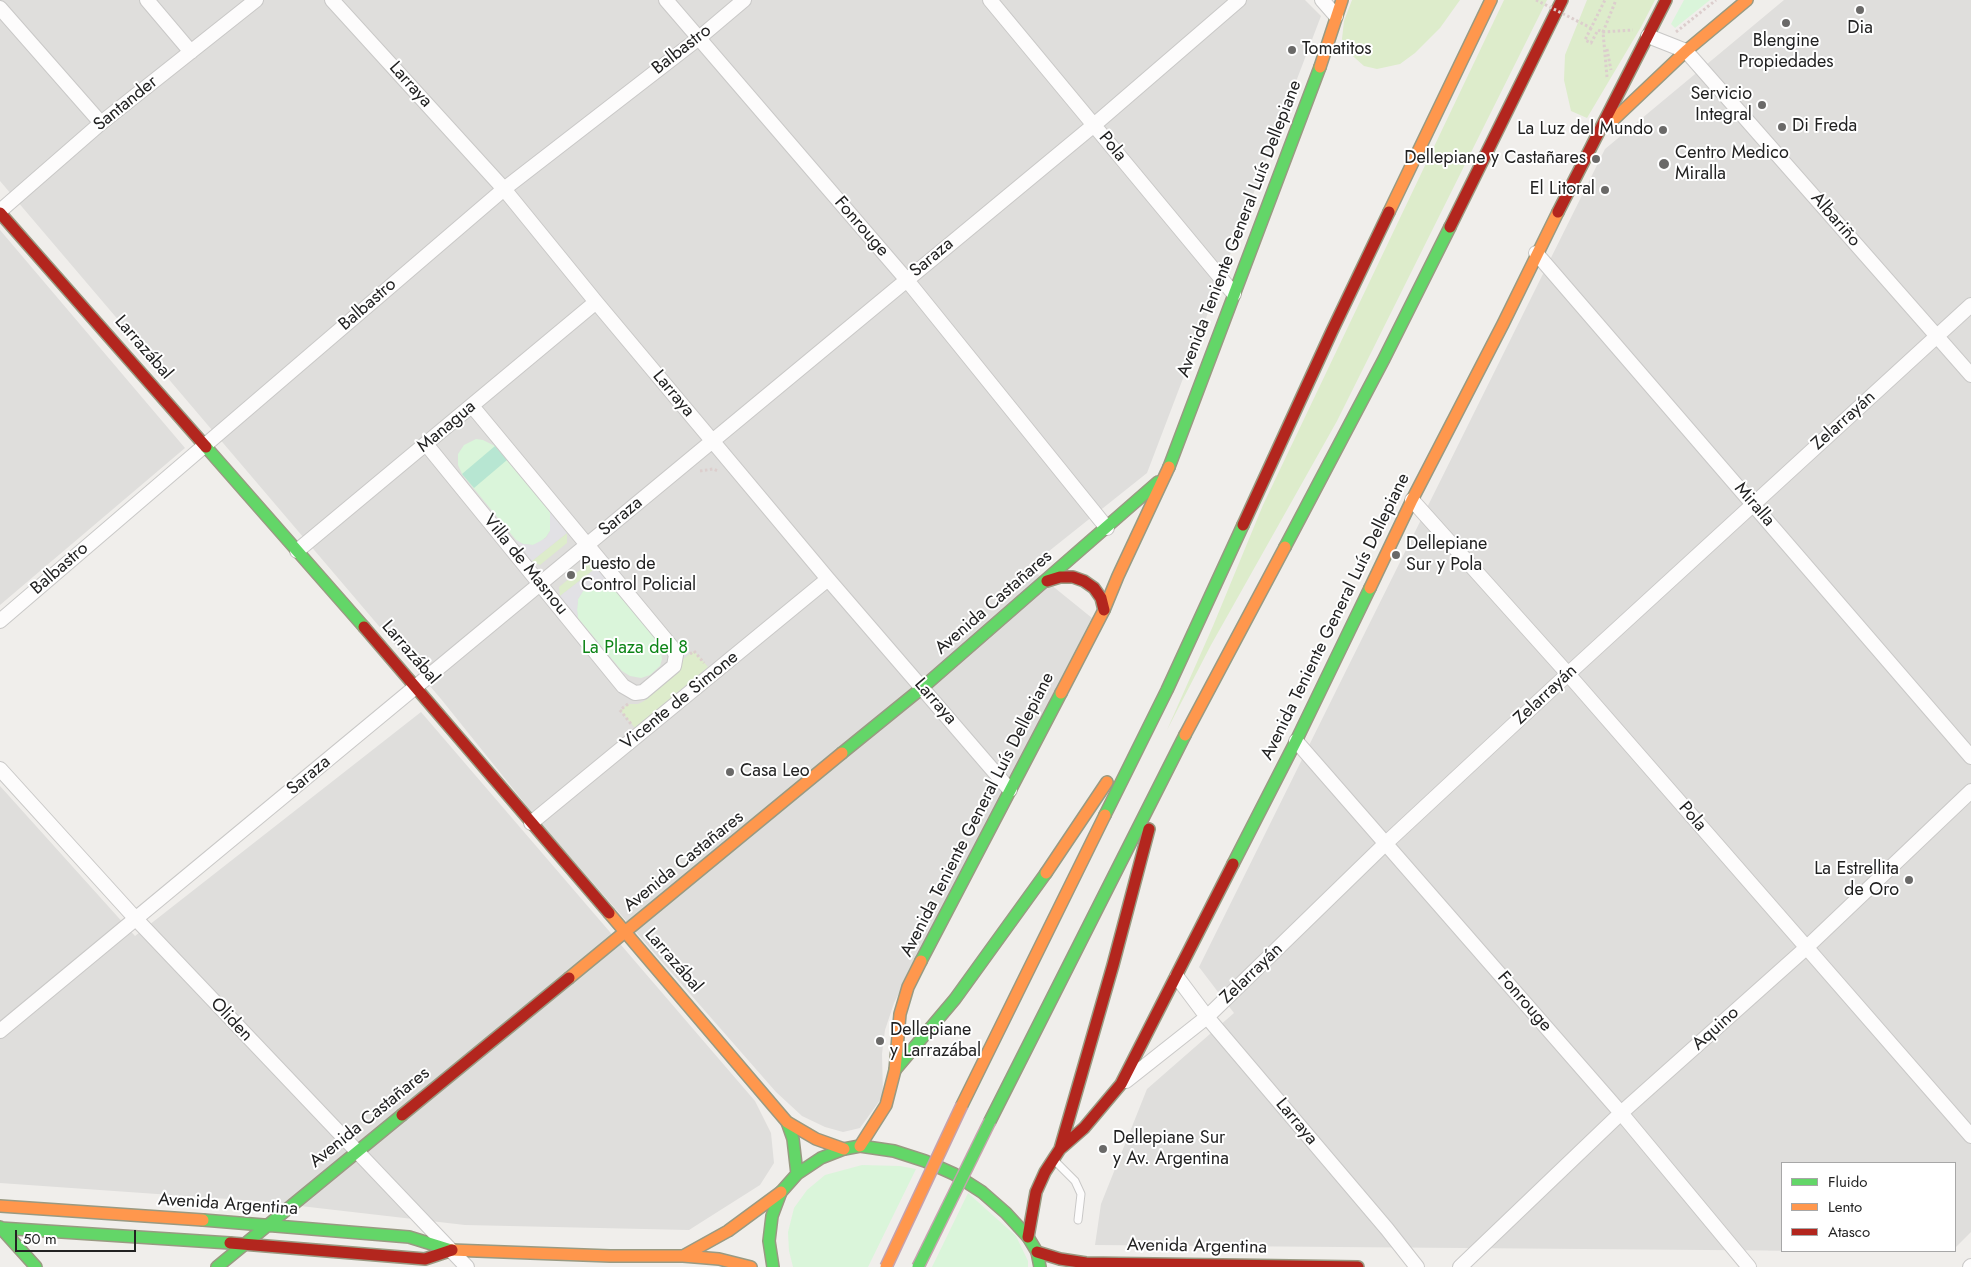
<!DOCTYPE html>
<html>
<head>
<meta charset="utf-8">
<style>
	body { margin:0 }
	#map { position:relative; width:1971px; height:1267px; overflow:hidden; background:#f0eeeb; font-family:Jost,sans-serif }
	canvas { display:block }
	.legend { position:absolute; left:1781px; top:1162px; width:175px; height:90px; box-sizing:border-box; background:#fff; border:1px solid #a7a7a7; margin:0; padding:6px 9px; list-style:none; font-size:15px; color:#222 }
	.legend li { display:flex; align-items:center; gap:10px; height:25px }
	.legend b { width:25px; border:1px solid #a7a7a7 }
	.scale { position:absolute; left:15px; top:1230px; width:121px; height:22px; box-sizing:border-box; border:2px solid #222; border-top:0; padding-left:6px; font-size:15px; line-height:18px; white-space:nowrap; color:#222; -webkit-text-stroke:4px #fff; paint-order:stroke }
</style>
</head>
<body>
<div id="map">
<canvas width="1971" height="1267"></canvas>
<ul class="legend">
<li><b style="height:6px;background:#63d668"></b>Fluido</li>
<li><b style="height:6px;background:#ff974d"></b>Lento</li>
<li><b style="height:6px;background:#b3261e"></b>Atasco</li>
</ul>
<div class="scale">50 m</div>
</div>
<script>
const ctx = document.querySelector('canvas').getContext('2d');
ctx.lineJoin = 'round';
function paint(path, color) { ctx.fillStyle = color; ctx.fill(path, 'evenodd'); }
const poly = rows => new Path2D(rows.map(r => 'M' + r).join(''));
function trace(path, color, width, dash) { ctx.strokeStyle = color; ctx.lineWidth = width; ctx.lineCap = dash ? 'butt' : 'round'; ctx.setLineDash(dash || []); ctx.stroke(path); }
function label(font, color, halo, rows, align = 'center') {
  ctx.font = font + ' Jost,sans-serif'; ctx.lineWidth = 4; ctx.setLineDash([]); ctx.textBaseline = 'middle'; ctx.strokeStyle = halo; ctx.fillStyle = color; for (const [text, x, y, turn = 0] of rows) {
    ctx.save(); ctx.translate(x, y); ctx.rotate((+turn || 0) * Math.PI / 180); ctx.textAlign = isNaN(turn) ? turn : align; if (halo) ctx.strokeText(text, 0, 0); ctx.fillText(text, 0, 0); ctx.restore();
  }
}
const residential = poly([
	[0,0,1305,0,1321,16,1147,473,1029,567,1092,618,894,1003,885,1030,882,1054,883,1096,860,1128,843,1132,825,1127,802,1116,776,1092,543,826,441,699,0,181],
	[1784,0,1971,0,1971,1232,1955,1248,1955,1163,1782,1163,1782,1251,1952,1251,1951,1252,1095,1245,1101,1204,1147,1089,1234,1013,1199,967,1605,149],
	[0,230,185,448,0,605],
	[421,712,755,1101,771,1133,774,1163,760,1185,689,1230,465,1225,257,1201,0,1183,0,786,135,936]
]);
const grass = poly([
	[1352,0,1460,0,1440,28,1415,53,1400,64,1377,69,1364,66,1346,50,1342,39,1344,21],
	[1504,0,1547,0,1337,421,1211,645,1167,730,1213,626,1263,505],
	[1587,0,1655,0,1641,27,1587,118,1571,111,1564,80,1565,55],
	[567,533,567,543,540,565,532,561],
	[586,565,591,565,596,568,560,596,559,587],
	[694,651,708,667,635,728,620,710,629,704,638,704,644,701,679,672,683,659]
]);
const park = poly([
	[1684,0,1710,0,1675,28,1671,24],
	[476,439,483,440,495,446,550,512,550,531,546,537,540,542,533,545,523,544,516,540,462,474,458,465,458,454,464,445],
	[597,583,614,588,659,640,662,659,660,666,650,675,641,678,630,676,622,671,578,618,577,610,578,599,583,591,590,585],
	[862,1165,900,1166,916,1169,868,1267,793,1267,789,1251,788,1232,794,1208,807,1190,825,1175],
	[968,1193,1016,1236,1028,1261,1028,1267,932,1267]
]);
const pitch = poly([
	[495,446,507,460,474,488,462,474]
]);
const plaza = poly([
	[550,512,567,533,532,561,516,540,523,544,533,545,546,538,550,531],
	[596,568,614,588,597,583,590,585,583,591,578,599,577,610,578,618,560,596]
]);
const path = poly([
	[1591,28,1585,40,1591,43,1598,30,1603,32,1633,30],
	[1676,32,1716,0],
	[1607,49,1611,70],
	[1607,77,1603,32,1616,0],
	[700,471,713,469,718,471],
	[690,654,694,651,704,663],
	[628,704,620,710,631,724]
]);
const lane = poly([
	[1055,1161,1075,1181,1081,1194,1078,1220]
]);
const street = poly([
	[147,0,191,52],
	[332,0,504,189,596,302,828,579,1010,790],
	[666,0,906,279,1107,528],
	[990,0,1234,294],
	[1322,0,1336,16],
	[0,8,101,123],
	[1648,36,1686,51,1971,375],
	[0,211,101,123,256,0],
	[1536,253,1971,757],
	[426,444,623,686,635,693,643,692,674,666,676,655,671,646,472,406],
	[1412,500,1568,674,1971,1136],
	[297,551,596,302],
	[0,621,504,189,699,38,744,0],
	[1296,741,1621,1113,1749,1267],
	[0,769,136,919,467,1267],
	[531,823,828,579],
	[1177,977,1207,1017,1387,1229,1417,1267],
	[0,1031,1094,125,1239,0],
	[1126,1081,1207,1017,1385,844,1568,674,1971,305],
	[1460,1267,1621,1113,1806,948,1971,791],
	[1970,1267,1971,1266]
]);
const fast = poly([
	[206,447,364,627],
	[1169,467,1320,67],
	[1285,547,1384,359,1450,227],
	[842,753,922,688,1158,482],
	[1105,815,1167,690,1243,525],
	[1233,864,1296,741,1370,588],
	[921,961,1061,693],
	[895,1070,955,999,1046,873],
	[990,1121,1185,735],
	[787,1122,793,1139,797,1174],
	[203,1220,409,1237,451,1250],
	[0,1227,36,1267],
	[0,1228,230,1243],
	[217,1267,402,1115],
	[773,1267,769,1241,772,1216,781,1192,797,1174,821,1158,844,1149,860,1146,894,1151,925,1161,954,1174,982,1192,1006,1213,1028,1237,1037,1252,1040,1267]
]);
const slow = poly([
	[1320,67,1342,0],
	[1610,123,1686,51,1747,0],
	[1389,212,1491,0],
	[1370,588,1412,500,1503,324,1558,212],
	[1061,693,1104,610,1118,576,1169,467],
	[1185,735,1285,547],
	[1046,873,1107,782],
	[609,913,787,1122,816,1139,844,1149],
	[569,978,842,753],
	[962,1105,1105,815],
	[860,1146,886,1105,895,1070,900,1014,908,987,921,961],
	[0,1206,203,1220],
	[451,1250,610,1256,683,1256,719,1259,751,1267],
	[683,1256,728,1231,781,1192]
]);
const jam = poly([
	[1558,212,1666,0],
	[0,213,206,447],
	[1450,227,1562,0],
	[1243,525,1332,331,1389,212],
	[1047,581,1060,577,1073,577,1084,581,1094,588,1101,598,1104,610],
	[364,627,609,913],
	[402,1115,569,978],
	[1060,1149,1113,965,1149,829],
	[1028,1237,1036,1192,1045,1172,1060,1149,1084,1128,1121,1084,1233,864],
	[230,1243,425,1259,452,1250],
	[1037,1252,1060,1259,1086,1263,1358,1267]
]);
const pathBridge = poly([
	[1536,0,1591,28,1605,0]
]);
const fastBridge = poly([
	[918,1267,990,1121]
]);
const slowBridge = poly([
	[886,1267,962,1105]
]);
const markers = [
	[1860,10,5,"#6a6968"],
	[1786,23,5,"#6a6968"],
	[1292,50,5,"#6a6968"],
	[1762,105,5,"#6a6968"],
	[1782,127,5,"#6a6968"],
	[1663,130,5,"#6a6968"],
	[1596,159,5,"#6a6968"],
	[1664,164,6,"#6a6968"],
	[1605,190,5,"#6a6968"],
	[1396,555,5,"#6a6968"],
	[571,575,5,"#6a6968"],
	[730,772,5,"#6a6968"],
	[1909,880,5,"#6a6968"],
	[880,1041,5,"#6a6968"],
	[1103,1149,5,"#6a6968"]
];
const poiNames = [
	["Dia",1860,29,"center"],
	["Blengine",1786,42,"center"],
	["Propiedades",1786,63,"center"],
	["Tomatitos",1302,50],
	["Servicio",1752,95,"right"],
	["Integral",1752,116,"right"],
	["Di Freda",1792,127],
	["La Luz del Mundo",1653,130,"right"],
	["Centro Medico",1675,154],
	["Miralla",1675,175],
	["Dellepiane y Castañares",1586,159,"right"],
	["El Litoral",1595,190,"right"],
	["Dellepiane",1406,545],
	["Sur y Pola",1406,566],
	["Puesto de",581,565],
	["Control Policial",581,586],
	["Casa Leo",740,772],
	["La Estrellita",1899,870,"right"],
	["de Oro",1899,891,"right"],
	["Dellepiane",890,1031],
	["y Larrazábal",890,1052],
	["Dellepiane Sur",1113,1139],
	["y Av. Argentina",1113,1160]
];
const streetNames = [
	["Balbastro",682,50,-38],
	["Larraya",410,85,48],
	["Santander",126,104,-39],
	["Pola",1112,147,50],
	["Albariño",1835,220,49],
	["Fonrouge",861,227,49],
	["Avenida Teniente General Luís Dellepiane",1240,229,-69],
	["Saraza",932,258,-40],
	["Balbastro",368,305,-41],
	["Larrazábal",143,348,49],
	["Larraya",673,394,50],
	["Zelarrayán",1844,421,-42],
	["Managua",447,427,-40],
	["Miralla",1754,505,49],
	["Saraza",621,517,-40],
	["Villa de Masnou",525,565,51],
	["Balbastro",60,569,-41],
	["Avenida Castañares",994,603,-41],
	["Avenida Teniente General Luís Dellepiane",1336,617,-64],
	["Larrazábal",410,653,49],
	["Zelarrayán",1546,695,-43],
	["Vicente de Simone",680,701,-39],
	["Larraya",935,702,49],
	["Saraza",309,776,-40],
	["Avenida Teniente General Luís Dellepiane",978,815,-63],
	["Pola",1692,817,49],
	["Avenida Castañares",684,862,-39],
	["Larrazábal",673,961,49],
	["Zelarrayán",1252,974,-44],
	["Fonrouge",1524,1002,49],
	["Oliden",231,1020,47],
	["Aquino",1716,1029,-42],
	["Avenida Castañares",370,1118,-39],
	["Larraya",1296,1122,50],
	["Avenida Argentina",228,1205,4],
	["Avenida Argentina",1197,1247,1]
];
const parkNames = [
	["La Plaza del 8",635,649]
];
paint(residential, '#dfdedc');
paint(grass, '#ddeccb');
paint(park, '#daf5da');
paint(pitch, '#b7e6d2');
paint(plaza, '#e2e1e5');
trace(lane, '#c9c8c7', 9);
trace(street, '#c9c8c7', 16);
trace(fast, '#999a82', 14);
trace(slow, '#999a82', 14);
trace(jam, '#999a82', 14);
trace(path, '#dccecd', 3, [2.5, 2.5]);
trace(lane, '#fdfcfc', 7);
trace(street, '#fdfcfc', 14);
trace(fast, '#63d668', 11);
trace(slow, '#ff974d', 11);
trace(jam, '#b3261e', 11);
trace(fastBridge, '#c5a2ac', 14, []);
trace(slowBridge, '#c5a2ac', 14, []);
trace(pathBridge, '#dccecd', 3, [2.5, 2.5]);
trace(fastBridge, '#63d668', 11);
trace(slowBridge, '#ff974d', 11);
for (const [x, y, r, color] of markers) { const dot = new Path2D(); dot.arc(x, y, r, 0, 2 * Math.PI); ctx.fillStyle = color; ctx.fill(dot); trace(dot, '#fff', 2); }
label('18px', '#222', '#fff', poiNames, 'left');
label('18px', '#222', '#fff', streetNames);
label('18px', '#0c8416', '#fff', parkNames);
</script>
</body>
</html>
